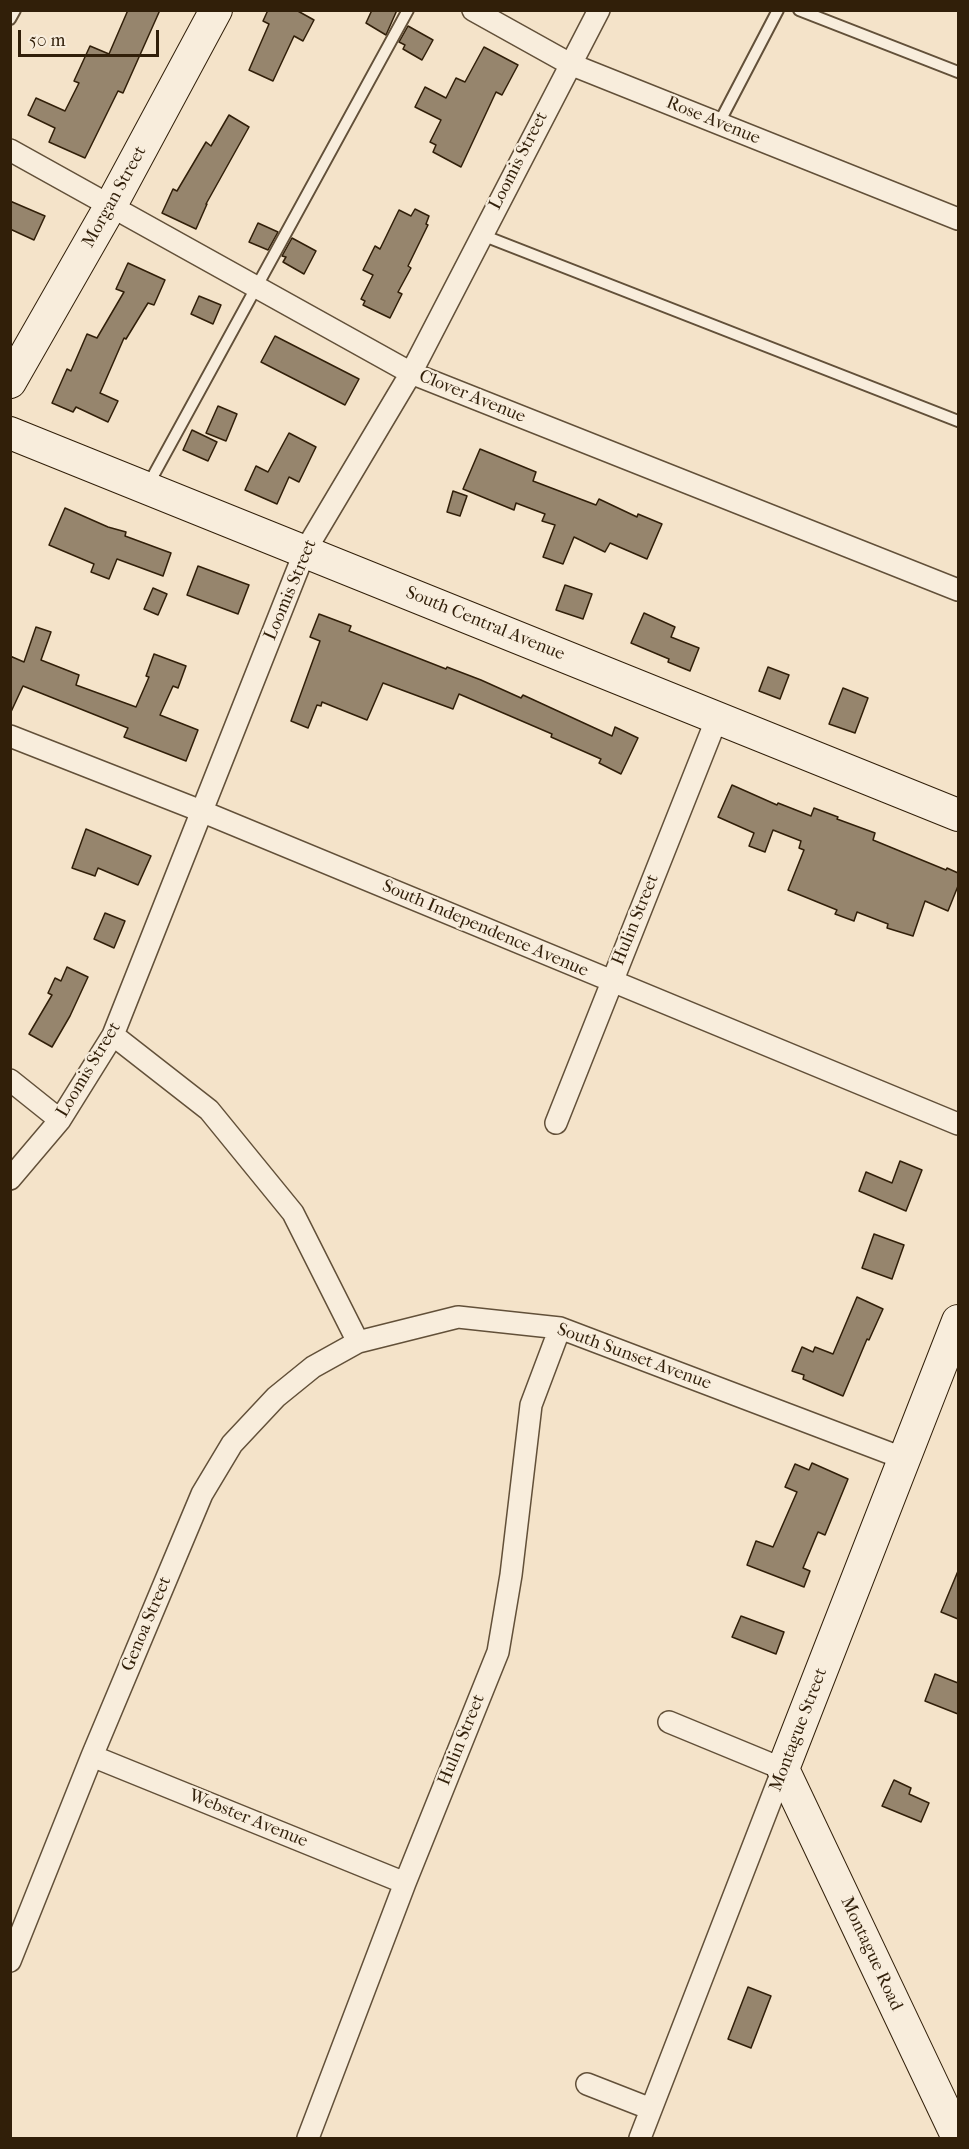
<!DOCTYPE html>
<html>
<head>
<meta charset="utf-8">
<style>
	body { margin:0 }
	#map { position:relative; width:969px; height:2149px; overflow:hidden; background:#f4e3c9; font-family:"IM FELL French Canon",serif }
	canvas { display:block }
	.frame { position:absolute; inset:0; border:12px solid #311f09; pointer-events:none }
	.scale { position:absolute; left:18px; top:30px; width:141px; height:27px; box-sizing:border-box; border:3px solid #311f09; border-top:0; padding-left:8px; font-size:18px; line-height:21px; white-space:nowrap; color:#311f09; -webkit-text-stroke:4px #f8eddc; paint-order:stroke }
</style>
</head>
<body>
<div id="map">
<canvas width="969" height="2149"></canvas>
<div class="frame"></div>
<div class="scale">50 m</div>
</div>
<script>
const ctx = document.querySelector('canvas').getContext('2d');
ctx.lineJoin = 'round';
function paint(path, color) { ctx.fillStyle = color; ctx.fill(path, 'evenodd'); }
const poly = rows => new Path2D(rows.map(r => 'M' + r).join(''));
function trace(path, color, width, dash) { ctx.strokeStyle = color; ctx.lineWidth = width; ctx.lineCap = dash ? 'butt' : 'round'; ctx.setLineDash(dash || []); ctx.stroke(path); }
function label(font, color, halo, rows, align = 'center') {
  ctx.font = font + ' "IM FELL French Canon",serif'; ctx.lineWidth = 4.5; ctx.setLineDash([]); ctx.textBaseline = 'middle'; ctx.strokeStyle = halo; ctx.fillStyle = color; for (const [text, x, y, turn = 0] of rows) {
    ctx.save(); ctx.translate(x, y); ctx.rotate((+turn || 0) * Math.PI / 180); ctx.textAlign = isNaN(turn) ? turn : align; if (halo) ctx.strokeText(text, 0, 0); ctx.fillText(text, 0, 0); ctx.restore();
  }
}
const building = poly([
	[128,10,160,10,123,93,118,91,85,158,49,142,55,128,28,115,36,98,65,111,79,83,74,81,90,46,109,54,128,10],
	[268,10,296,10,314,20,303,41,294,36,273,81,249,70,269,24,263,21,268,10],
	[372,10,397,10,386,35,366,23,372,10],
	[408,26,433,40,422,60,403,49,405,45,399,42,408,26],
	[484,47,518,65,502,95,496,92,461,167,433,152,436,145,430,142,441,120,415,107,425,87,446,98,456,78,465,82,484,47],
	[229,115,249,127,206,204,207,204,196,229,162,213,173,189,177,191,206,142,211,146,229,115],
	[10,201,45,216,34,240,10,229,10,201],
	[415,209,429,216,426,224,428,225,408,266,411,268,398,292,402,294,390,318,363,305,365,301,361,299,373,275,363,270,375,246,380,249,399,210,411,216,415,209],
	[258,223,278,232,268,250,249,242,258,223],
	[292,238,316,251,304,274,283,262,286,257,282,256,292,238],
	[128,263,165,280,154,305,148,303,126,339,124,338,100,393,118,401,108,422,76,407,73,412,52,403,67,369,71,371,87,334,97,338,124,292,116,289,128,263],
	[199,296,221,305,213,324,191,314,199,296],
	[275,336,359,379,345,405,261,362,275,336],
	[218,406,237,414,226,441,206,433,218,406],
	[192,430,217,442,208,461,183,450,192,430],
	[289,433,316,447,299,482,289,477,277,504,245,490,256,466,268,472,289,433],
	[480,449,536,472,533,481,596,505,599,499,637,517,638,514,662,524,647,559,610,543,605,552,574,537,563,564,543,557,555,525,542,521,545,514,516,503,514,510,463,489,480,449],
	[453,491,467,496,460,516,447,512,453,491],
	[65,508,108,527,126,532,125,536,171,553,163,576,117,559,109,579,91,572,94,564,49,545,65,508],
	[198,566,249,585,238,614,187,595,198,566],
	[565,585,592,594,583,619,556,610,565,585],
	[153,588,167,594,158,615,144,609,153,588],
	[644,613,675,627,671,637,699,648,690,671,668,662,669,659,631,643,644,613],
	[319,614,351,626,349,631,446,669,447,667,481,680,521,698,523,695,612,736,615,727,638,738,621,774,599,763,601,759,551,737,552,734,459,694,453,709,383,683,367,720,322,702,321,706,317,705,308,728,291,721,320,641,310,637,319,614],
	[36,627,51,632,41,660,79,675,76,685,136,707,149,677,146,676,154,654,186,666,178,688,173,686,160,715,198,730,186,761,124,737,128,728,23,686,10,714,10,656,24,662,36,627],
	[768,667,789,675,780,699,759,691,768,667],
	[843,688,868,698,855,733,829,724,843,688],
	[732,785,777,805,778,803,811,816,814,808,838,817,837,819,875,833,873,840,946,870,947,868,958,873,958,886,948,911,925,901,913,936,887,928,888,924,857,912,854,921,835,914,837,910,788,890,804,850,799,848,801,841,773,830,765,852,749,846,754,833,718,817,732,785],
	[86,829,151,856,138,885,98,868,95,876,72,868,86,829],
	[105,913,125,921,114,948,94,939,105,913],
	[67,967,88,977,70,1016,52,1047,29,1034,52,995,48,993,55,978,61,981,67,967],
	[900,1161,922,1170,906,1211,859,1191,866,1172,892,1183,900,1161],
	[874,1234,904,1245,892,1279,862,1268,874,1234],
	[857,1297,883,1309,869,1340,867,1339,843,1396,803,1379,804,1375,792,1371,802,1347,813,1352,815,1347,833,1354,857,1297],
	[812,1463,848,1479,825,1535,818,1532,803,1568,810,1571,804,1587,747,1565,756,1541,773,1547,797,1492,785,1487,795,1464,809,1470,812,1463],
	[958,1571,958,1619,941,1612,958,1571],
	[741,1616,784,1632,776,1654,732,1637,741,1616],
	[935,1674,958,1683,958,1714,925,1701,935,1674],
	[894,1780,911,1788,909,1794,929,1803,921,1822,882,1806,894,1780],
	[748,1987,771,1996,751,2048,728,2039,748,1987]
]);
const lane = poly([
	[799,10,958,72],
	[10,19,15,10],
	[719,123,778,10],
	[482,235,958,421],
	[147,487,408,10]
]);
const street = poly([
	[473,10,570,64,958,219],
	[10,150,411,373,958,590],
	[10,736,201,811,958,1124],
	[113,1035,209,1110,293,1213,358,1342],
	[10,1080,60,1120],
	[556,1123,717,718],
	[10,1179,60,1120,113,1035,305,551,411,373,599,10],
	[92,1756,405,1883],
	[10,1961,92,1756,202,1494,232,1444,276,1397,313,1367,358,1342,458,1317,560,1328,905,1459],
	[587,2084,651,2109],
	[308,2138,405,1883,498,1652,511,1575,531,1405,560,1328],
	[640,2138,783,1769,669,1722]
]);
const secondary = poly([
	[10,382,110,207,216,10],
	[10,433,958,815],
	[958,1321,783,1769,958,2138]
]);
const streetNames = [
	["Rose Avenue",713,121,22],
	["Loomis Street",519,161,-63],
	["Morgan Street",115,197,-61],
	["Clover Avenue",472,397,22],
	["Loomis Street",291,590,-67],
	["South Central Avenue",485,624,22],
	["Hulin Street",636,920,-68],
	["South Independence Avenue",485,929,23],
	["Loomis Street",89,1070,-59],
	["South Sunset Avenue",634,1357,20],
	["Genoa Street",147,1624,-67],
	["Montague Street",799,1730,-69],
	["Hulin Street",462,1740,-68],
	["Webster Avenue",248,1819,22],
	["Montague Road",871,1954,65]
];
paint(building, '#96856d');
trace(building, '#311f09', 1.5);
trace(lane, '#625039', 14);
trace(street, '#625039', 24);
trace(secondary, '#311f09', 34);
trace(lane, '#f8eddc', 10);
trace(street, '#f8eddc', 21);
trace(secondary, '#f8eddc', 32);
label('18px', '#311f09', '#f8eddc', streetNames);
</script>
</body>
</html>
